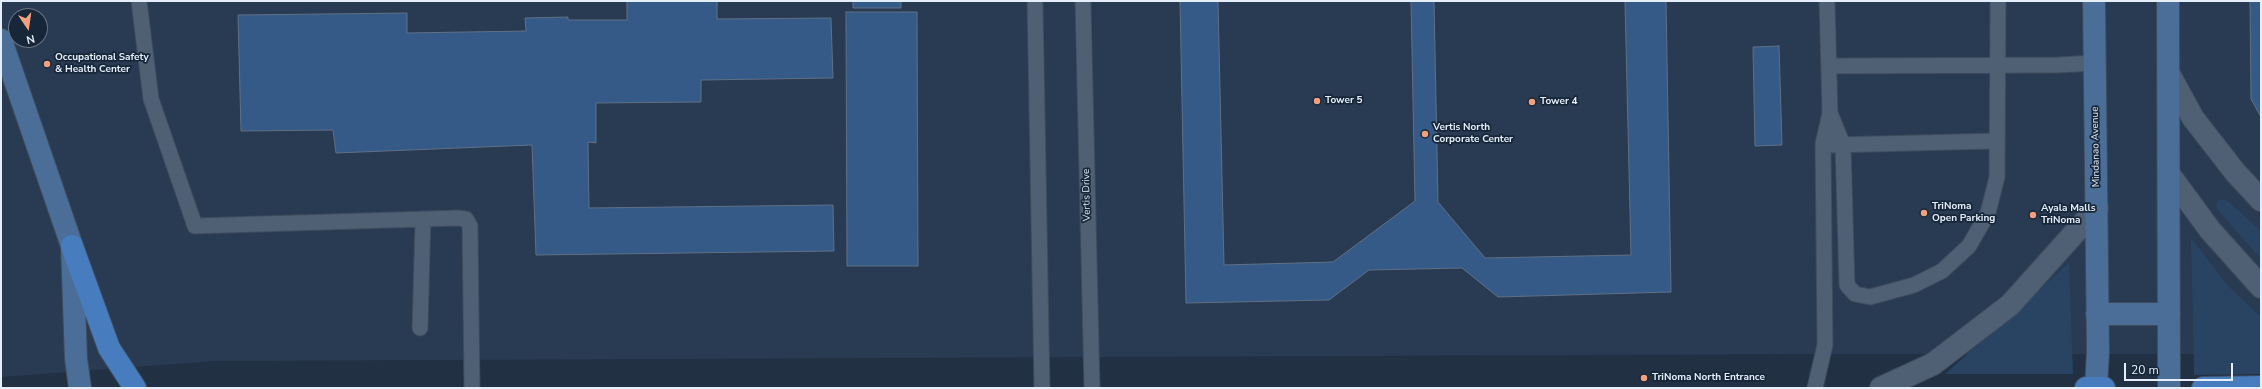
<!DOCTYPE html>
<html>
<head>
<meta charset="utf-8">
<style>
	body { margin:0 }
	#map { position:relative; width:2262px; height:389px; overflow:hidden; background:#213043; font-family:"Nunito Sans",sans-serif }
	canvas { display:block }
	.frame { position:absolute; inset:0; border:2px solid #e5effc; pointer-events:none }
	.north { position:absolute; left:8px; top:8px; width:40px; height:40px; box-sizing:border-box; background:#172638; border:1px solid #697686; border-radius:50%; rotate:167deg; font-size:11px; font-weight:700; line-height:16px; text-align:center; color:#e5effc }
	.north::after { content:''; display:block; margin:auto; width:14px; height:18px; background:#f1a17d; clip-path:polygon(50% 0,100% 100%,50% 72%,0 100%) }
	.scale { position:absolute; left:2124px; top:363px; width:109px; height:18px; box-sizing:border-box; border:2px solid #e5effc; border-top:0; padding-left:5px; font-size:12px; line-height:14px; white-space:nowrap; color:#e5effc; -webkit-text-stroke:3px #172638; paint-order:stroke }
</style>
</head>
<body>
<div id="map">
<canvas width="2262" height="389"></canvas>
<div class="frame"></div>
<div class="north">N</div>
<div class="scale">20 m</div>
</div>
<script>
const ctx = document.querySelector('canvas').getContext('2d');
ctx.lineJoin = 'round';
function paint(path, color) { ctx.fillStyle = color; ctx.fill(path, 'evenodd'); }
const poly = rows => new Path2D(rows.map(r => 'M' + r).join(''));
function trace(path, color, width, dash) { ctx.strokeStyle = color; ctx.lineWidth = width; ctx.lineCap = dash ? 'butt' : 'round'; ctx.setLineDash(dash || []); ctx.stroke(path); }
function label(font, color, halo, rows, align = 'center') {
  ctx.font = font + ' "Nunito Sans",sans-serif'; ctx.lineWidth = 3.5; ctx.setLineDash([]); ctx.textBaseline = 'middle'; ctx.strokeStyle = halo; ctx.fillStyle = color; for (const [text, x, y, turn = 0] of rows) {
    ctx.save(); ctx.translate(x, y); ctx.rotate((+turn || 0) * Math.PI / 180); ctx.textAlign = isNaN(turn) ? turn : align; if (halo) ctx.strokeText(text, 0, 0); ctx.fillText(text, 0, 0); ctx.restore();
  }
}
const built = poly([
	[1,1,2261,1,2261,354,1806,354,215,361,1,377],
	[16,16,40,16,40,40,16,40]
]);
const green = poly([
	[2221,199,2228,201,2261,231,2261,259,2217,209,2217,202],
	[2191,238,2228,286,2261,317,2261,374,2194,375],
	[2069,263,2073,374,1945,374]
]);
const building = poly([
	[627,1,717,1,717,19,831,18,833,78,701,80,701,102,596,103,596,143,588,142,589,208,833,205,834,251,536,255,532,145,336,153,333,130,241,131,238,15,407,13,407,33,526,31,525,18,568,17,568,20,627,20,627,1],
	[853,1,901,1,901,8,853,8,853,1],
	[1180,1,1666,1,1671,292,1498,297,1462,268,1369,270,1329,300,1186,303,1180,1],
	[1218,1,1411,1,1415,201,1333,262,1224,265,1218,1],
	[1434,1,1625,1,1631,255,1485,258,1438,202,1434,1],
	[2250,1,2261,1,2261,117,2251,99,2250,1],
	[846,12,917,12,918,266,847,266,846,12],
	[1779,46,1782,145,1755,146,1753,47,1779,46]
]);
const lane = poly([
	[139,1,151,99,195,226,458,218,466,219,470,226,472,388],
	[1035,1,1042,388],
	[1083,1,1092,388],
	[1829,66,2058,65,2094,63],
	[1830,113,1843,145,1847,285,1855,294,1870,297,1914,285,1942,271,1969,246,1988,213,1997,177,1998,1],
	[1833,145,1996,141],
	[420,328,423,219],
	[1815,388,1825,345,1823,144,1830,113,1827,1]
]);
const street = poly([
	[2169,74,2193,118,2235,172,2261,200],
	[2169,174,2210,230,2261,287],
	[1881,388,1933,364,2010,305,2097,208]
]);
const secondary = poly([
	[2094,1,2098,351,2096,388],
	[2168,1,2169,388],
	[1,40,72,246,76,359,80,388],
	[2097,314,2169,314]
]);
const primary = poly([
	[72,246,109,348,135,388],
	[2086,388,2104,388],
	[2203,388,2261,387]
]);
const markers = [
	[47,64,4,"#f1a17d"],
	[1317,101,4,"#f1a17d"],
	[1532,102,4,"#f1a17d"],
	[1425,134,4,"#f1a17d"],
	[1924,213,4,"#f1a17d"],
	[2033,215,4,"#f1a17d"],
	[1644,378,4,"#f1a17d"]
];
const poiNames = [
	["Occupational Safety",55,58],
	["& Health Center",55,70],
	["Tower 5",1325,101],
	["Tower 4",1540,102],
	["Vertis North",1433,128],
	["Corporate Center",1433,140],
	["TriNoma",1932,207],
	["Open Parking",1932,219],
	["Ayala Malls",2041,209],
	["TriNoma",2041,221],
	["TriNoma North Entrance",1652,378]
];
const streetNames = [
	["Mindanao Avenue",2096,147,-91],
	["Vertis Drive",1087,195,-91]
];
paint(built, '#283b52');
paint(green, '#294363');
paint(building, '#365a88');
trace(building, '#5f7085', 1);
trace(lane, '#3e4b5c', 17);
trace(street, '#3e4b5c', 24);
trace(secondary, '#3e4b5c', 24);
trace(primary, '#3e4b5c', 24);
trace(lane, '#4f5f74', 15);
trace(street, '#4f5f74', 22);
trace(secondary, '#4b6e99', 22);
trace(primary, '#477cbe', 22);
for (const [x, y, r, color] of markers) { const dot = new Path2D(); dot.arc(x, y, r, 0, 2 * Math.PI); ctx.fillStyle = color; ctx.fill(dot); trace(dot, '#172638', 1.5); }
label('bold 10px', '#e5effc', '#172638', poiNames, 'left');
label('10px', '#e5effc', '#172638', streetNames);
</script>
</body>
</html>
